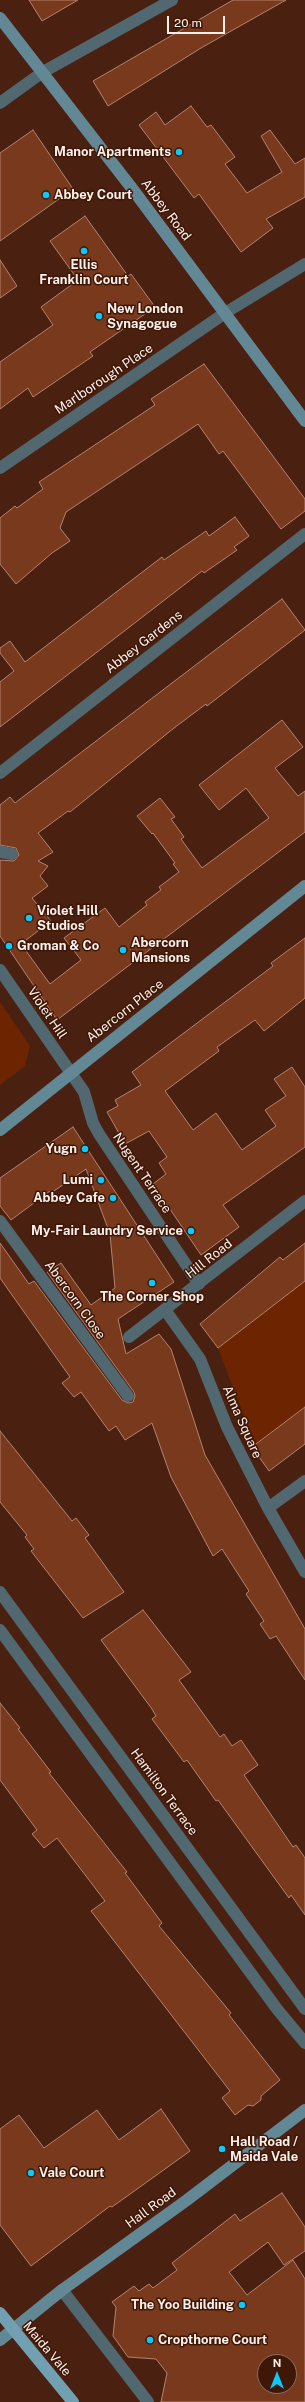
<!DOCTYPE html>
<html>
<head>
<meta charset="utf-8">
<style>
	body { margin:0 }
	#map { position:relative; width:305px; height:2402px; overflow:hidden; background:#4a2110; font-family:"Public Sans",sans-serif }
	canvas { display:block }
	.north { position:absolute; left:257px; top:2354px; width:40px; height:40px; box-sizing:border-box; background:#3f1706; border:1px solid #8a6e62; border-radius:50%; rotate:0deg; font-size:11px; font-weight:700; line-height:16px; text-align:center; color:#fbf0eb }
	.north::after { content:''; display:block; margin:auto; width:14px; height:18px; background:#09cafa; clip-path:polygon(50% 0,100% 100%,50% 72%,0 100%) }
	.scale { position:absolute; left:167px; top:16px; width:58px; height:18px; box-sizing:border-box; border:2px solid #fbf0eb; border-top:0; padding-left:5px; font-size:12px; line-height:14px; white-space:nowrap; color:#fbf0eb; -webkit-text-stroke:3px #3f1706; paint-order:stroke }
</style>
</head>
<body>
<div id="map">
<canvas width="305" height="2402"></canvas>
<div class="north">N</div>
<div class="scale">20 m</div>
</div>
<script>
const ctx = document.querySelector('canvas').getContext('2d');
ctx.lineJoin = 'round';
function paint(path, color) { ctx.fillStyle = color; ctx.fill(path, 'evenodd'); }
const poly = rows => new Path2D(rows.map(r => 'M' + r).join(''));
function trace(path, color, width, dash) { ctx.strokeStyle = color; ctx.lineWidth = width; ctx.lineCap = dash ? 'butt' : 'round'; ctx.setLineDash(dash || []); ctx.stroke(path); }
function label(font, color, halo, rows, align = 'center') {
  ctx.font = font + ' "Public Sans",sans-serif'; ctx.lineWidth = 3; ctx.setLineDash([]); ctx.textBaseline = 'middle'; ctx.strokeStyle = halo; ctx.fillStyle = color; for (const [text, x, y, turn = 0] of rows) {
    ctx.save(); ctx.translate(x, y); ctx.rotate((+turn || 0) * Math.PI / 180); ctx.textAlign = isNaN(turn) ? turn : align; if (halo) ctx.strokeText(text, 0, 0); ctx.fillText(text, 0, 0); ctx.restore();
  }
}
const green = poly([
	[0,1002,30,1046,25,1066,0,1085],
	[305,1281,305,1407,255,1444,218,1348]
]);
const building = poly([
	[29,0,78,0,42,21,29,0],
	[233,0,286,0,201,48,108,106,93,81,233,0],
	[191,106,207,127,211,125,235,157,225,164,247,193,282,172,261,136,270,130,295,164,305,158,305,197,266,219,273,228,241,252,199,194,194,198,139,125,156,112,165,125,191,106],
	[33,130,73,189,0,241,0,153,33,130],
	[85,216,128,276,131,274,155,307,90,352,93,356,33,397,28,388,0,409,0,362,53,325,41,307,78,280,50,241,85,216],
	[0,260,17,286,0,298,0,260],
	[204,364,305,499,305,511,281,529,223,451,219,454,198,424,66,512,60,528,70,541,52,553,16,584,0,564,0,518,15,506,17,508,43,489,39,482,155,405,151,399,204,364],
	[235,517,249,536,234,547,237,550,204,573,202,571,0,727,0,682,14,671,0,653,0,648,10,641,25,662,162,557,164,560,206,531,209,536,235,517],
	[282,599,305,630,207,706,206,704,174,728,70,812,68,811,38,833,53,852,38,861,48,866,40,876,48,886,32,898,51,921,21,944,50,984,81,960,64,938,105,908,119,927,147,905,145,902,161,890,159,887,179,872,173,864,175,863,153,833,152,834,137,816,160,798,175,817,171,819,184,837,181,839,202,868,269,818,246,788,219,810,199,785,282,720,303,747,275,768,298,796,305,791,305,832,57,1020,0,936,0,860,14,861,19,855,16,848,0,845,0,805,10,797,15,803,282,599],
	[305,938,305,998,264,1031,255,1020,217,1047,219,1051,165,1091,193,1130,216,1113,242,1150,276,1126,265,1110,286,1096,274,1079,292,1067,305,1087,305,1147,223,1205,239,1227,201,1255,153,1184,166,1174,159,1163,167,1157,149,1131,125,1144,107,1112,118,1106,115,1100,141,1085,132,1072,273,966,271,963,305,938],
	[73,1127,174,1282,118,1319,126,1354,159,1334,171,1349,205,1455,305,1629,305,1680,276,1636,270,1639,260,1624,264,1621,246,1594,249,1591,222,1549,213,1556,171,1477,152,1423,125,1440,116,1426,109,1431,81,1392,74,1397,62,1383,70,1377,0,1278,0,1243,29,1284,34,1281,122,1400,128,1403,133,1402,135,1396,134,1392,47,1272,61,1263,91,1305,115,1288,110,1234,86,1169,51,1193,50,1191,11,1220,0,1206,0,1178,73,1127],
	[305,1243,305,1281,218,1348,200,1324,280,1257,283,1260,305,1243],
	[305,1407,305,1444,269,1471,252,1447,305,1407],
	[0,1431,72,1521,76,1518,89,1535,85,1538,124,1592,83,1618,31,1551,34,1549,25,1537,27,1535,0,1502,0,1431],
	[143,1610,191,1672,179,1680,220,1737,224,1734,232,1746,241,1740,258,1765,244,1775,293,1847,296,1845,305,1858,305,1915,291,1895,289,1898,218,1800,216,1801,187,1760,184,1762,152,1719,156,1716,152,1709,101,1640,143,1610],
	[0,1703,20,1728,18,1729,51,1772,49,1773,127,1872,125,1873,162,1923,159,1926,231,2013,229,2015,280,2080,261,2096,261,2100,253,2106,248,2105,235,2115,222,2098,230,2091,91,1911,105,1901,57,1838,44,1848,32,1834,37,1830,0,1780,0,1703],
	[161,2109,190,2151,112,2207,110,2206,31,2266,0,2225,0,2129,19,2115,44,2148,97,2110,119,2140,161,2109],
	[282,2193,305,2227,305,2251,284,2265,268,2242,229,2272,247,2295,293,2260,305,2279,305,2402,161,2402,167,2373,156,2359,128,2357,113,2336,116,2307,112,2302,134,2286,139,2291,149,2284,153,2288,177,2270,172,2263,235,2214,240,2221,282,2193],
	[265,2362,289,2362,289,2386,265,2386,265,2362]
]);
const street = poly([
	[0,103,43,72,172,0],
	[0,468,225,313,305,264],
	[0,773,305,534],
	[0,852,12,854],
	[0,970,84,1092,93,1123,99,1134,199,1284],
	[0,1221,128,1396],
	[167,1309,168,1314,200,1359,227,1427,268,1508,305,1572],
	[129,1337,305,1201],
	[268,1508,305,1481],
	[0,1592,305,2009],
	[0,1630,277,2009,305,2043],
	[62,2290,148,2402]
]);
const secondary = poly([
	[0,18,134,191,305,421],
	[0,1130,305,886],
	[0,2340,62,2290,187,2200,305,2110]
]);
const primary = poly([
	[0,2313,73,2402]
]);
const markers = [
	[179,152,4,"#09cafa"],
	[46,195,4,"#09cafa"],
	[84,251,4,"#09cafa"],
	[99,316,4,"#09cafa"],
	[29,918,4,"#09cafa"],
	[9,946,4,"#09cafa"],
	[123,950,4,"#09cafa"],
	[85,1149,4,"#09cafa"],
	[101,1180,4,"#09cafa"],
	[113,1198,4,"#09cafa"],
	[191,1231,4,"#09cafa"],
	[152,1283,4,"#09cafa"],
	[222,2149,4,"#09cafa"],
	[31,2173,4,"#09cafa"],
	[242,2305,4,"#09cafa"],
	[150,2340,4,"#09cafa"]
];
const poiNames = [
	["Manor Apartments",171,152,"right"],
	["Abbey Court",54,195],
	["Ellis",84,265,"center"],
	["Franklin Court",84,280,"center"],
	["New London",107,309],
	["Synagogue",107,324],
	["Violet Hill",37,911],
	["Studios",37,926],
	["Abercorn",131,943],
	["Mansions",131,958],
	["Groman & Co",17,946],
	["Yugn",77,1149,"right"],
	["Lumi",93,1180,"right"],
	["Abbey Cafe",105,1198,"right"],
	["My-Fair Laundry Service",183,1231,"right"],
	["The Corner Shop",152,1297,"center"],
	["Hall Road /",230,2142],
	["Maida Vale",230,2157],
	["Vale Court",39,2173],
	["The Yoo Building",234,2305,"right"],
	["Cropthorne Court",158,2340]
];
const streetNames = [
	["Abbey Road",166,210,53],
	["Marlborough Place",104,379,-34],
	["Abbey Gardens",144,642,-38],
	["Abercorn Place",125,1011,-38],
	["Violet Hill",47,1013,56],
	["Nugent Terrace",142,1173,56],
	["Hill Road",209,1259,-38],
	["Abercorn Close",75,1300,54],
	["Alma Square",242,1422,66],
	["Hamilton Terrace",164,1792,54],
	["Hall Road",151,2208,-36],
	["Maida Vale",47,2349,50]
];
paint(green, '#6c2500');
paint(building, '#79391d');
trace(building, '#b4836f', 1);
trace(street, '#516871', 12);
trace(secondary, '#638895', 12);
trace(primary, '#70a0b2', 12);
for (const [x, y, r, color] of markers) { const dot = new Path2D(); dot.arc(x, y, r, 0, 2 * Math.PI); ctx.fillStyle = color; ctx.fill(dot); trace(dot, '#3f1706', 1.5); }
label('bold 13px', '#fbf0eb', '#3f1706', poiNames, 'left');
label('13px', '#fbf0eb', '#3f1706', streetNames);
</script>
</body>
</html>
